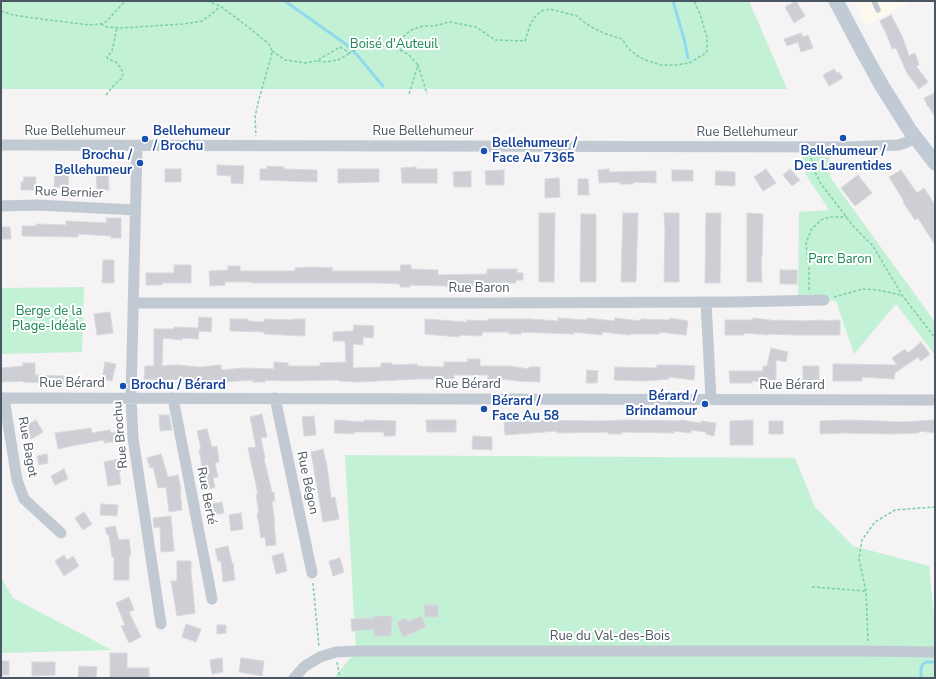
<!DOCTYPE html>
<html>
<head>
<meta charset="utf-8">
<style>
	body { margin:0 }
	#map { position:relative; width:936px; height:679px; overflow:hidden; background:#f5f3f3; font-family:"Nunito Sans",sans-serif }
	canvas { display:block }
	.frame { position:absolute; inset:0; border:2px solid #4a5661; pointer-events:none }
</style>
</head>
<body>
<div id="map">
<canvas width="936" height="679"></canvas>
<div class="frame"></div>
</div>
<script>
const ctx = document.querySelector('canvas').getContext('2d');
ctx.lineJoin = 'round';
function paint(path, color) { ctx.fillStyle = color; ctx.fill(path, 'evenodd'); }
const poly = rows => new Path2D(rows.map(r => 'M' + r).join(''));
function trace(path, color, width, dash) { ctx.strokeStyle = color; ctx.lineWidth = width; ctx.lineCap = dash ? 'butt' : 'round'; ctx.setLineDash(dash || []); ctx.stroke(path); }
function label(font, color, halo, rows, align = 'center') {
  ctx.font = font + ' "Nunito Sans",sans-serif'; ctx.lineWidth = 4; ctx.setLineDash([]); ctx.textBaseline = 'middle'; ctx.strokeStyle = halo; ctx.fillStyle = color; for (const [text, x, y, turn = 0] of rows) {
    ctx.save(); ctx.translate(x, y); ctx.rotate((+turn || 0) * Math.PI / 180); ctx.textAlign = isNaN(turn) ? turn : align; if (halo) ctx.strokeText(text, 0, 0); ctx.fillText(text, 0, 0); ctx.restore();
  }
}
const commercial = poly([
	[854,1,913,1,865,26]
]);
const green = poly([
	[1,1,749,1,787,89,1,89],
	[801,151,828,151,830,177,935,322,935,355,896,304,854,354,836,301,798,298,799,212,829,210,806,175],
	[84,287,82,352,1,354,1,288],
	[345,455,795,458,815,507,853,546,929,566,935,626,935,678,334,678,356,651],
	[1,577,13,598,112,650,1,653]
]);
const stream = poly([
	[285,1,347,45,357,55,383,86],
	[673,1,684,39,688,58],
	[921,678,921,668,923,664,927,662,935,662]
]);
const building = poly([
	[796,1,805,16,794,23,785,7,796,1],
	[891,15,902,36,909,56,915,53,919,65,916,66,928,82,919,89,907,73,896,48,892,49,887,35,880,21,891,15],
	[801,33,803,37,808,35,813,48,801,52,798,42,787,46,784,39,801,33],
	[834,69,837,73,839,72,843,78,829,86,823,75,834,69],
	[935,93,935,117,929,107,928,107,924,98,935,93],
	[217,165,244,166,243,184,231,183,231,176,217,175,217,165],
	[267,166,284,167,284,169,317,170,317,182,260,180,260,169,267,169,267,166],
	[416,167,416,169,437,169,437,183,402,183,401,168,416,167],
	[55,168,69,169,68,188,54,187,55,168],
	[165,169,181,169,181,182,165,182,165,169],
	[338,169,379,169,379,182,338,183,338,169],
	[609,169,609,172,656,171,656,183,633,182,633,184,620,184,620,182,599,183,598,170,609,169],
	[766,169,776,183,763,191,754,177,766,169],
	[790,169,800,180,792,186,783,175,790,169],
	[108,170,109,190,97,190,96,171,108,170],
	[504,170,504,185,486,185,485,171,504,170],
	[672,170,693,170,693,181,672,181,672,170],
	[901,170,917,193,924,188,935,205,935,245,918,218,915,220,903,202,904,201,889,177,901,170],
	[471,171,471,187,454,187,453,172,471,171],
	[716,171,735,172,735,186,715,185,716,171],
	[858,175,872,193,855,206,841,188,858,175],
	[24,177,36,177,35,190,21,190,21,182,23,182,24,177],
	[559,178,560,197,545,198,545,179,559,178],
	[578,179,588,179,589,195,578,195,578,179],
	[539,213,555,213,554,282,539,282,539,213],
	[623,213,638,213,636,282,621,282,623,213],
	[664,213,679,213,679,282,664,282,665,230,664,213],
	[706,213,721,213,720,283,705,283,706,213],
	[747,213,763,214,762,257,761,257,762,282,747,282,747,213],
	[581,214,596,214,596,282,580,282,581,214],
	[106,218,121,218,121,238,111,238,111,236,78,234,78,237,22,236,22,226,36,226,36,224,66,225,66,221,107,223,106,218],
	[1,227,10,227,11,239,1,239,1,227],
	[103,260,114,260,114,283,102,283,103,260],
	[174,265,191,265,191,283,162,283,162,285,146,285,146,273,174,273,174,265],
	[401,265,411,265,411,269,438,270,438,275,487,274,487,269,517,269,517,273,523,273,523,280,516,280,516,283,507,283,507,282,482,284,482,286,462,285,462,288,447,288,447,286,410,285,410,287,400,287,400,284,381,283,252,283,251,282,225,282,225,285,210,286,209,271,228,270,228,266,240,266,240,271,295,271,295,268,313,267,333,268,332,271,400,271,401,265],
	[780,270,797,270,797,284,780,284,780,270],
	[110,312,113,333,97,335,94,314,110,312],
	[199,317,212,318,211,332,199,331,198,339,183,338,182,340,163,338,162,366,177,365,200,367,221,365,221,370,244,368,274,369,274,362,288,363,288,366,320,366,320,363,346,362,345,341,333,341,333,332,353,331,354,325,374,326,373,338,363,337,363,345,353,344,353,368,381,367,381,363,392,363,392,365,417,364,417,366,444,367,444,362,468,362,467,359,480,359,480,366,509,366,529,369,529,367,540,367,540,382,518,381,501,379,501,380,488,380,488,375,454,375,454,379,417,379,358,382,339,381,339,380,287,381,265,380,265,382,253,382,253,380,209,383,187,382,187,379,167,380,144,379,145,366,154,366,154,329,174,329,174,327,198,328,199,317],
	[558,318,587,320,587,318,614,321,615,318,641,321,641,319,670,320,670,318,688,321,686,335,659,332,659,334,630,334,630,335,602,332,602,335,574,332,574,334,521,332,521,334,509,334,509,332,482,332,482,336,460,335,459,337,425,334,425,319,467,322,467,320,488,321,488,319,530,319,558,321,558,318],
	[753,318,778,321,778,320,803,321,822,320,822,321,840,320,840,335,797,335,768,334,768,335,744,333,744,335,725,335,725,320,753,320,753,318],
	[230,319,248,319,248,321,264,322,264,319,293,320,293,319,305,319,305,336,264,334,264,332,230,331,230,319],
	[921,342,930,354,921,361,918,357,895,373,894,379,862,377,862,381,833,381,833,364,897,365,892,358,905,349,908,353,921,342],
	[771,348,788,352,786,362,776,360,776,382,752,381,752,383,730,383,729,371,763,371,763,366,767,366,771,348],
	[105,362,116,364,112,381,102,379,105,362],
	[23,363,35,363,35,375,64,376,63,387,46,386,46,383,23,382,23,381,2,382,1,368,23,366,23,363],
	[657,365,678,365,695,366,694,380,669,377,669,379,645,381,614,380,615,367,657,368,657,365],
	[803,366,819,366,819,382,803,382,803,366],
	[587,370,598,371,597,383,586,383,587,370],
	[262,414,267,437,261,438,265,458,264,459,272,492,274,492,275,501,272,502,275,524,274,524,276,545,266,546,265,537,261,538,257,513,259,513,256,494,258,494,248,448,256,447,250,417,262,414],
	[159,415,169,415,172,430,160,431,159,415],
	[314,416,316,435,304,436,302,417,314,416],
	[36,420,43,432,31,439,24,426,36,420],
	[335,420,364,422,364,420,396,421,395,436,384,436,384,432,354,432,354,434,334,433,335,420],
	[426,420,456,420,456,432,427,432,426,420],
	[519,420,602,421,625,420,681,421,681,420,701,423,701,421,716,423,714,436,706,434,706,432,691,430,691,433,674,431,674,433,622,432,622,434,608,434,608,432,557,433,557,431,505,435,504,422,519,420],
	[753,420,753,445,730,445,730,421,753,420],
	[851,420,902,422,935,420,935,433,919,431,919,433,892,434,844,433,820,434,820,421,851,420],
	[769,421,783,421,783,434,769,434,769,421],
	[91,428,92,433,110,430,111,433,116,432,118,441,104,443,104,440,71,446,58,449,55,433,91,428],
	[207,429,212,447,217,446,219,462,215,463,218,477,213,478,215,487,206,490,201,473,203,472,199,450,201,449,197,431,207,429],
	[473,436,492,437,492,450,472,449,473,436],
	[323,449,327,466,331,498,335,497,339,519,323,522,311,452,323,449],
	[47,454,48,463,39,465,37,456,47,454],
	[161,454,168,477,178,475,181,489,180,489,182,510,169,512,166,487,158,488,153,467,150,468,147,458,161,454],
	[118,459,121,471,119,471,121,484,108,486,104,462,118,459],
	[64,469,68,479,55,485,51,476,64,469],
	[222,502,224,513,209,515,207,505,222,502],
	[101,504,118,505,117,516,100,515,101,504],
	[84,512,92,524,83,530,75,518,84,512],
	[241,513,243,529,231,531,229,515,241,513],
	[171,516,174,551,161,552,160,527,154,528,153,518,171,516],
	[115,526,119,540,129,539,131,555,129,555,129,580,114,580,114,557,112,557,109,535,107,535,105,528,115,526],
	[228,546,232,563,233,563,235,580,223,582,221,561,218,561,215,549,228,546],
	[283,553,287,571,276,574,272,556,283,553],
	[64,555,67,560,73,556,79,566,64,576,55,561,64,555],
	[340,558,344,572,333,576,329,561,340,558],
	[177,561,191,561,191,572,195,613,177,616,171,581,177,581,177,561],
	[129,597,134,610,129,612,141,637,129,643,121,626,125,625,116,603,129,597],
	[424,605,438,605,438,617,425,617,424,605],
	[374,616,392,616,391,636,374,636,374,629,352,631,351,619,374,618,374,616],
	[421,616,426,627,403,637,397,622,406,618,408,622,421,616],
	[186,624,201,629,196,642,182,637,186,624],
	[217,625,226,625,226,633,217,634,217,625],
	[110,653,127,653,127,668,149,668,149,678,110,678,110,653],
	[222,658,223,672,212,674,210,660,222,658],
	[241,658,264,661,262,676,239,672,241,658],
	[1,661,9,661,9,675,1,675,1,661],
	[32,662,55,662,55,675,32,676,32,662],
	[79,666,97,667,96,678,78,678,79,666]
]);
const path = poly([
	[207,1,220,6,247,26,269,44,272,51,271,57,259,99,255,117,256,136],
	[1,11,13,15,41,19,89,25,101,24,107,21,125,1],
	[101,24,107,27,121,28,183,24,202,21,212,14,220,6],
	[272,51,285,60,306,63,316,61,340,47,350,53,365,44,377,45,402,51,409,55,418,65],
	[402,51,400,45,404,36,411,30,423,26,434,26,450,22,476,27,495,40,525,41,530,25,534,18,541,11,550,9,577,16,584,22,593,28,606,34,622,39,628,48,636,55,645,60,661,65,677,65,689,63,706,53,707,50,707,37,700,14,694,1],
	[318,61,326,62,338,60,350,53],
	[409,94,418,65,427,94],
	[106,95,115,84,122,78,123,73,120,67,116,62,108,59,107,57,112,51,117,28],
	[811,158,815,172,821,184,854,227,873,246,902,295,935,338],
	[809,290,809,270,807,256,806,243,811,230,821,220,830,217,847,217],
	[834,297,863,289,878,290,901,295],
	[313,583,319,647],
	[812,587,866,591],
	[868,641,866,591,859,559,862,540,875,522,895,510,935,507],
	[337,662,340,678]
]);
const lane = poly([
	[874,1,878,10]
]);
const street = poly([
	[1,145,846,147,899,145,907,142,915,137],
	[137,146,131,398,133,438,161,624],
	[1,206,37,205,135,210],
	[706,302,711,399],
	[133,303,478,303,733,302,824,300],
	[1,398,935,400],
	[4,398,17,480,24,499,61,533],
	[173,398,212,599],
	[275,398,312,573],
	[294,678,305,666,320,657,336,652,356,651,865,651,935,652]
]);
const secondary = poly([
	[836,1,862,50,882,86,909,129,935,163]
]);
const markers = [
	[843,138,4,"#1a4fb4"],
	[145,139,4,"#1a4fb4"],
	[484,151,4,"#1a4fb4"],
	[140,163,4,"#1a4fb4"],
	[123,386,4,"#1a4fb4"],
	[705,404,4,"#1a4fb4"],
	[484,409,4,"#1a4fb4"]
];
const parkNames = [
	["Boisé d'Auteuil",394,45],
	["Parc Baron",840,260],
	["Berge de la",49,312],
	["Plage-Idéale",49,327]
];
const streetNames = [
	["Rue Bellehumeur",75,132],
	["Rue Bellehumeur",423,132],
	["Rue Bellehumeur",747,133],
	["Rue Bernier",69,193,2],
	["Rue Baron",479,289],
	["Rue Bérard",72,384],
	["Rue Bérard",468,385],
	["Rue Bérard",792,386],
	["Rue Brochu",121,435,-95],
	["Rue Bagot",27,447,80],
	["Rue Bégon",307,483,78],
	["Rue Berté",206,496,79],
	["Rue du Val-des-Bois",610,637]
];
const transitNames = [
	["Bellehumeur",153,132],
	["/ Brochu",153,147],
	["Bellehumeur /",492,144],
	["Face Au 7365",492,159],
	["Bellehumeur /",843,152,"center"],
	["Des Laurentides",843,167,"center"],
	["Brochu /",132,156,"right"],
	["Bellehumeur",132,171,"right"],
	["Brochu / Bérard",131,386],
	["Bérard /",697,397,"right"],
	["Brindamour",697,412,"right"],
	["Bérard /",492,402],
	["Face Au 58",492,417]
];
paint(commercial, '#fdf9ef');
paint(green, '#c3f1d5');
trace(stream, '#90daee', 3);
paint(building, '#cdcfd5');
trace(building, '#d7d9de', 1);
trace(path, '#7ad0a6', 1.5, [3, 2]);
trace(lane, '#c1cad2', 5.5);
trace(street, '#c1cad2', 11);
trace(secondary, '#c1cbd6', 15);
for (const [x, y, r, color] of markers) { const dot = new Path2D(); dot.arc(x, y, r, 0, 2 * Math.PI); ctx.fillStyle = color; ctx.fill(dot); trace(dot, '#fff', 1.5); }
label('13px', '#17864f', '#fff', parkNames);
label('13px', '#4a5661', '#fff', streetNames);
label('bold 13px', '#164399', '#fff', transitNames, 'left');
</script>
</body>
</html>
